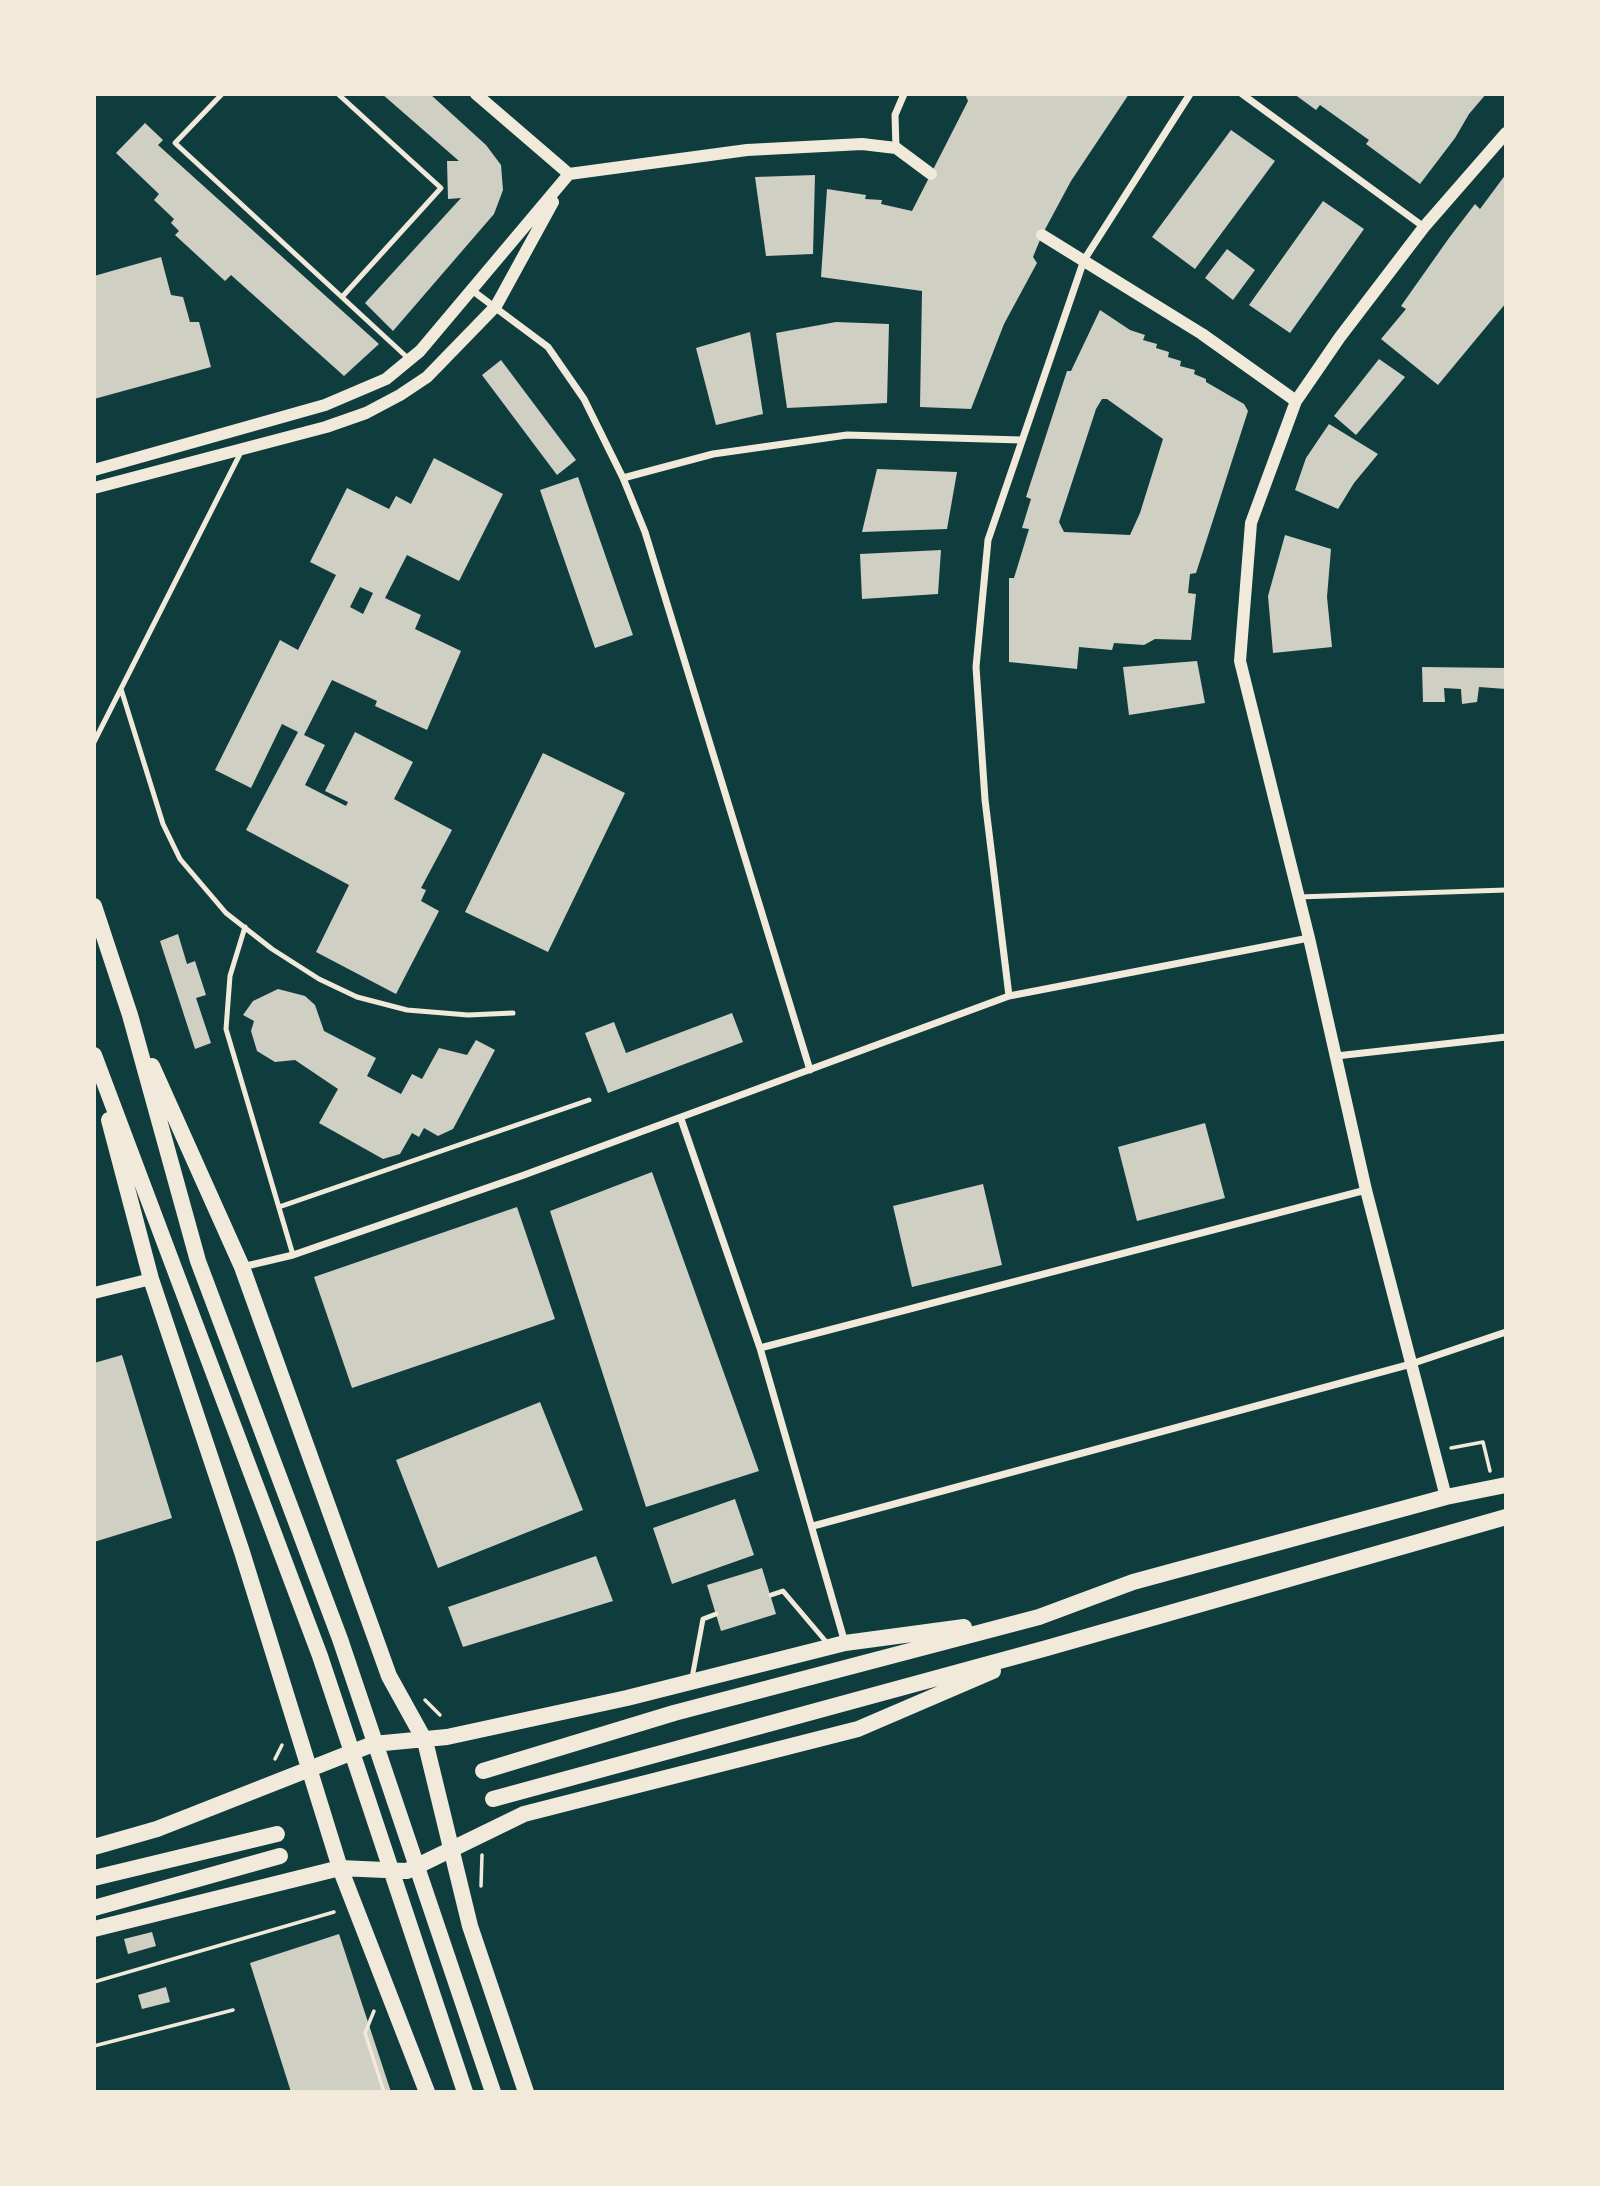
<!DOCTYPE html>
<html>
<head>
<meta charset="utf-8">
<style>
	body { margin:0 }
	#map { position:relative; width:1600px; height:2186px; overflow:hidden; background:#0f3d3e; font-family:"IBM Plex Sans",sans-serif }
	canvas { display:block }
	.frame { position:absolute; inset:0; border:96px solid #f1e9da; pointer-events:none }
</style>
</head>
<body>
<div id="map">
<canvas width="1600" height="2186"></canvas>
<div class="frame"></div>
</div>
<script>
const ctx = document.querySelector('canvas').getContext('2d');
ctx.lineJoin = 'round';
function paint(path, color) { ctx.fillStyle = color; ctx.fill(path, 'evenodd'); }
const poly = rows => new Path2D(rows.map(r => 'M' + r).join(''));
function trace(path, color, width, dash) { ctx.strokeStyle = color; ctx.lineWidth = width; ctx.lineCap = dash ? 'butt' : 'round'; ctx.setLineDash(dash || []); ctx.stroke(path); }
const building = poly([
	[382,94,430,94,486,145,501,165,503,190,494,214,393,331,365,303,461,198,448,199,447,161,459,161],
	[965,94,1129,94,1071,181,1042,235,1033,257,1037,263,1004,324,971,409,920,407,922,291,821,277,827,189,866,195,865,199,882,200,881,204,912,211,968,101],
	[1294,94,1486,94,1469,114,1455,138,1420,184,1366,144,1369,140,1320,105,1316,110],
	[145,123,163,140,158,145,379,344,344,376,231,275,225,281,175,235,179,231,171,223,174,219,154,200,159,194,116,153],
	[1231,130,1275,161,1195,269,1152,237],
	[1506,174,1506,303,1438,385,1381,339,1406,309,1401,306,1449,238,1475,204,1480,209],
	[815,175,813,254,766,256,755,177],
	[1323,201,1364,229,1290,333,1249,305],
	[1227,249,1255,270,1233,300,1205,278],
	[161,257,171,295,183,297,190,322,199,322,211,367,94,399,94,276],
	[1100,310,1130,330,1145,335,1143,340,1157,344,1156,348,1169,352,1168,357,1181,361,1180,366,1195,370,1194,374,1206,379,1206,382,1244,404,1248,411,1196,573,1190,574,1188,593,1196,594,1191,640,1155,639,1144,645,1114,643,1112,650,1079,647,1077,669,1009,662,1009,578,1014,578,1029,529,1022,528,1031,499,1026,497,1067,371,1071,371],
	[1102,399,1107,399,1163,439,1140,513,1130,535,1064,532,1059,522,1096,409],
	[836,322,889,324,887,403,787,408,776,333],
	[750,332,763,414,716,425,696,348],
	[1379,359,1405,377,1356,435,1334,416],
	[501,360,576,460,557,475,482,375],
	[1329,424,1378,454,1354,483,1338,509,1295,490,1306,458],
	[434,458,503,494,459,581,407,555,385,598,421,615,415,629,461,651,427,730,375,706,377,701,332,680,304,735,325,745,305,785,346,806,348,802,325,791,355,732,413,762,394,799,452,830,421,888,426,890,421,901,439,911,396,994,316,952,349,885,246,830,298,732,282,724,251,788,215,770,280,640,298,650,336,575,310,562,347,488,389,509,396,496,411,504],
	[360,587,373,593,363,614,350,607],
	[877,469,957,472,947,529,862,532],
	[578,477,633,635,595,648,540,490],
	[1285,535,1331,549,1327,597,1332,647,1273,653,1268,596],
	[941,550,938,594,862,599,860,554],
	[1197,661,1205,703,1129,715,1123,667],
	[1422,667,1506,668,1506,689,1479,687,1477,702,1462,704,1461,689,1444,688,1445,702,1423,702],
	[543,753,625,793,548,952,465,912],
	[178,934,187,964,195,961,206,995,196,998,211,1043,195,1049,160,941],
	[278,989,305,996,315,1005,324,1031,376,1058,367,1076,401,1094,412,1074,422,1079,439,1048,467,1055,476,1040,495,1050,453,1129,438,1136,424,1128,419,1137,412,1133,400,1154,383,1159,319,1123,338,1089,295,1060,275,1062,257,1051,251,1031,254,1021,243,1015,253,1001],
	[732,1013,743,1042,608,1093,585,1033,614,1022,626,1053],
	[1205,1123,1225,1198,1137,1221,1118,1147],
	[652,1172,759,1471,646,1507,550,1211],
	[983,1184,1002,1265,912,1287,893,1206],
	[517,1207,555,1319,352,1388,314,1277],
	[122,1355,172,1518,94,1542,94,1363],
	[540,1402,583,1510,438,1568,396,1460],
	[735,1499,754,1555,672,1584,653,1528],
	[596,1556,613,1601,463,1647,448,1607],
	[762,1568,776,1614,721,1631,707,1585],
	[152,1932,156,1946,128,1954,124,1939],
	[339,1934,391,2092,291,2092,250,1963],
	[166,1987,170,2002,142,2009,138,1995]
]);
const path = poly([
	[1451,1448,1483,1442,1490,1471],
	[425,1700,440,1715],
	[275,1759,282,1745],
	[481,1886,482,1855],
	[94,1982,334,1912],
	[374,2011,365,2033,384,2092],
	[94,2046,233,2010]
]);
const service = poly([
	[222,94,175,143,410,360],
	[338,94,441,188,342,297],
	[121,689,163,824,180,859,226,913,272,949,319,979,357,997,407,1010,468,1015,513,1013],
	[94,742,241,452],
	[1298,897,1506,890],
	[245,927,230,976,226,1029,293,1255],
	[279,1207,589,1100],
	[771,1595,783,1591,828,1644],
	[692,1678,703,1619,716,1614]
]);
const minor = poly([
	[1242,94,1424,227],
	[896,148,895,115,904,94],
	[473,291,548,347,584,399,623,478,645,532,810,1070],
	[623,478,713,454,847,435,1021,440],
	[1009,996,985,800,976,667,988,540,1084,260,1190,94],
	[1336,1056,1506,1037],
	[681,1119,760,1348,845,1643],
	[242,1267,293,1255,524,1175,1009,996,1309,938],
	[760,1348,1366,1190],
	[813,1526,1411,1364,1506,1332]
]);
const tertiary = poly([
	[476,94,569,174],
	[1042,235,1202,334,1296,401],
	[94,470,325,405,386,379,420,351,569,174,747,150,862,144,896,148,931,174],
	[94,488,326,427,366,413,400,395,427,377,496,306,553,202],
	[94,1293,151,1279],
	[1446,1497,1366,1190,1309,938,1240,661,1251,523,1296,401,1340,337,1424,227,1506,133]
]);
const primary = poly([
	[94,906,130,1015,198,1261,340,1639,493,2092],
	[94,1055,320,1656,465,2092],
	[152,1066,242,1267,389,1676,425,1741,470,1926,526,2092],
	[109,1120,151,1279,242,1552,340,1868,427,2092],
	[483,1771,674,1713,1039,1617,1133,1582,1446,1497,1506,1485],
	[493,1799,1047,1648,1506,1517],
	[94,1847,157,1829,373,1744,447,1737,627,1698,845,1643,964,1627],
	[94,1878,277,1834],
	[94,1908,280,1856],
	[94,1929,340,1868,407,1871,524,1814,858,1729,993,1671]
]);
paint(building, '#cfcfc3');
trace(path, '#f1e9da', 3.5);
trace(service, '#f1e9da', 5);
trace(minor, '#f1e9da', 7);
trace(tertiary, '#f1e9da', 12);
trace(primary, '#f1e9da', 16);
</script>
</body>
</html>
